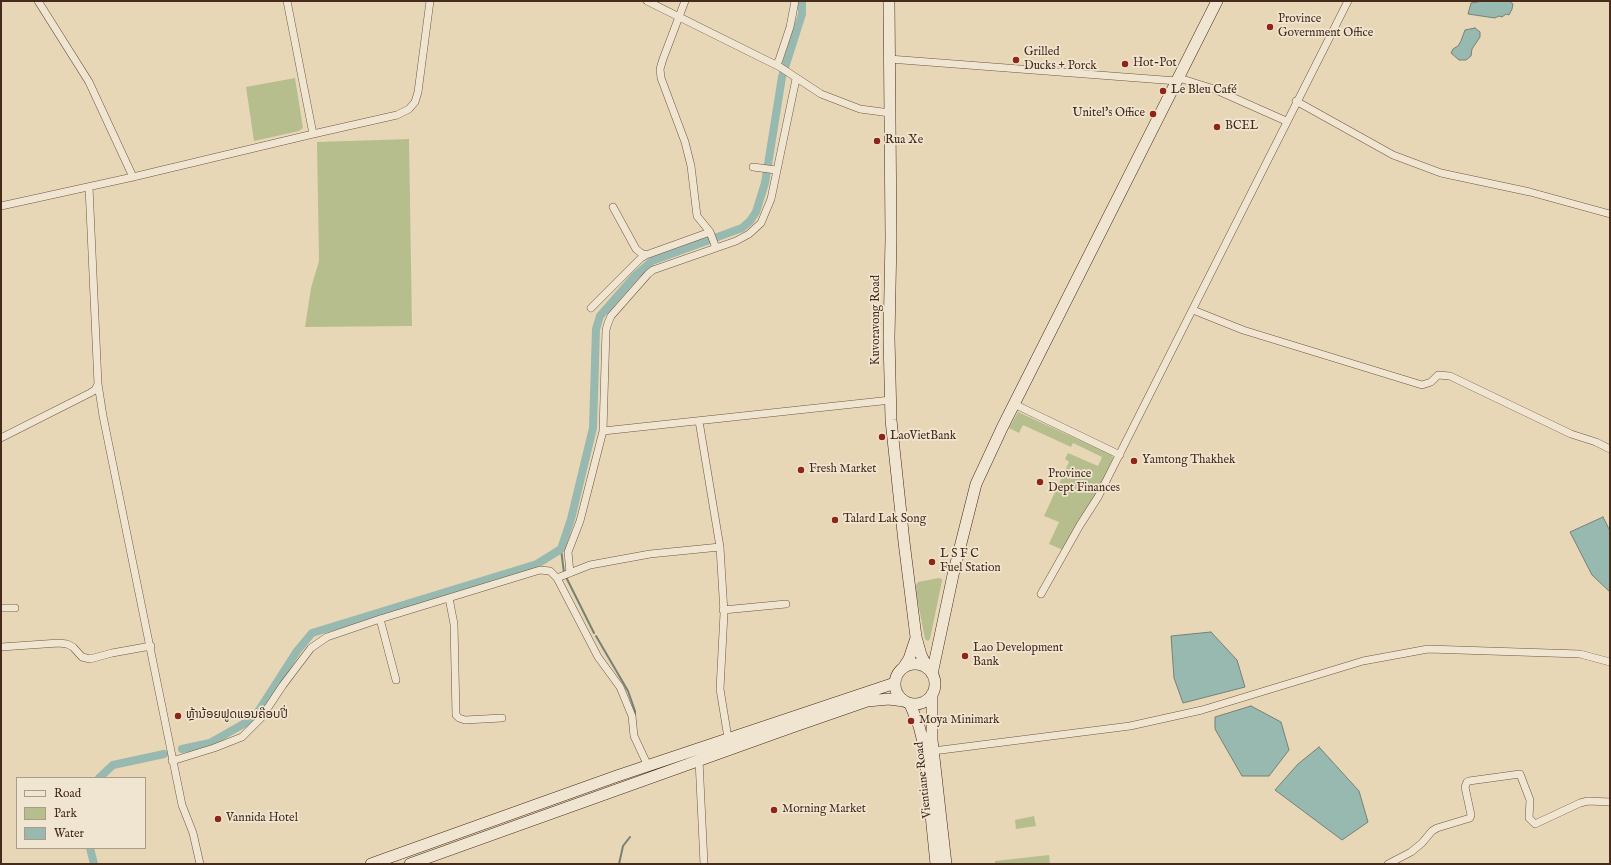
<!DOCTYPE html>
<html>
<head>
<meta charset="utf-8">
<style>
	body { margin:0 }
	#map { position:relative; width:1611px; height:865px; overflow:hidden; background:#e8d7b7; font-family:"IM FELL English",serif }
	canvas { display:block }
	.frame { position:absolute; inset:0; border:2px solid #462b1c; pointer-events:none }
	.legend { position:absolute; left:16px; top:777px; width:130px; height:72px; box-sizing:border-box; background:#f0e5d0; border:1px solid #ac9b88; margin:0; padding:5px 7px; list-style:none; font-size:12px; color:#462b1c }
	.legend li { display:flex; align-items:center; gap:8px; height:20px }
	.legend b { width:20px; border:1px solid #ac9b88 }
</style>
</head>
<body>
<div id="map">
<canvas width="1611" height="865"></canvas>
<div class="frame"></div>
<ul class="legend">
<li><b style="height:5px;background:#f0e5d0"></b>Road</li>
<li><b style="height:11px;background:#b6be8e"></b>Park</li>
<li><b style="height:11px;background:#97b9b0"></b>Water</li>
</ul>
</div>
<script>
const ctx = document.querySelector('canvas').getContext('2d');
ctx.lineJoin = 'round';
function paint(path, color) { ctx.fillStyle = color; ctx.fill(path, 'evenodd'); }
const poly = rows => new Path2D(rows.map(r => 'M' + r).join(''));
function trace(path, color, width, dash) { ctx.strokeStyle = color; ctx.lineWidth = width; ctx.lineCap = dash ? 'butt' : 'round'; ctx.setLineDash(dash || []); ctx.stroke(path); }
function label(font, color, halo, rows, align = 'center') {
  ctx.font = font + ' "IM FELL English","Noto Sans Lao",serif'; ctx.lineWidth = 3.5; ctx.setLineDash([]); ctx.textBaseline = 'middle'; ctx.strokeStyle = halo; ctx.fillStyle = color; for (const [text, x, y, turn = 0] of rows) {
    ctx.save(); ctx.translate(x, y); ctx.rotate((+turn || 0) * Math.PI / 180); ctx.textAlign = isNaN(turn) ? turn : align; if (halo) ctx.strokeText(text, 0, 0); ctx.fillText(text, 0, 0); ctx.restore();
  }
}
const green = poly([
	[295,78,303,128,299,131,254,141,246,87],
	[409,139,412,326,305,327,311,288,319,261,317,142],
	[1018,412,1112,455,1113,458,1096,496,1063,550,1049,544,1059,522,1044,516,1069,462,1065,459,1068,453,1098,466,1102,457,1073,443,1071,447,1023,425,1019,433,1009,428],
	[939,578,942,579,942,581,930,639,928,641,925,639,915,587,918,582],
	[1034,816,1036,826,1016,829,1015,820],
	[1049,855,1050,864,995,864,995,861]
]);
const water = poly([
	[1483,1,1509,1,1513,4,1512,9,1509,15,1506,14,1502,17,1499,16,1495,18,1468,14,1471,3,1483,1],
	[1475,28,1480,32,1480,37,1472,49,1471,56,1466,60,1459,60,1451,53,1453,49,1458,46,1461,41,1465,30,1475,28],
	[1603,517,1610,531,1610,592,1592,575,1570,532,1603,517],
	[1211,632,1237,660,1245,687,1183,703,1174,678,1171,636,1211,632],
	[1251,706,1281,722,1289,750,1269,776,1242,776,1215,729,1215,717,1251,706],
	[1319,747,1359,791,1368,822,1342,840,1275,790,1298,764,1319,747]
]);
const stream = poly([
	[561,549,564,573],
	[566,577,594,633],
	[596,636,628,691,635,711,635,717],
	[619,864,623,846,630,837]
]);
const canal = poly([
	[182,749,210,743,254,718,297,651,312,633,537,564,561,549,571,519,593,428,596,329,600,316,635,276,652,261,742,228,750,221,756,212,765,183,782,77,802,14,802,1],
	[99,778,113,765,164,754],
	[90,848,94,864]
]);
const street = poly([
	[38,1,89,82,133,177],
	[287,1,313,134],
	[647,1,780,67,821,94,860,109,890,113],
	[685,1,663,59,660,69,661,78,685,142,691,166,697,216,710,232,716,248],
	[889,59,1177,81],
	[776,65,779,60,790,27,795,1],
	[1179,78,1214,89,1286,121],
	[1296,101,1393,155,1441,173,1530,192,1610,214],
	[753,167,776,170],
	[89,187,98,384,103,416,182,805,193,833,200,864],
	[1,206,133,177,313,134,397,115,409,109,415,102,418,92,430,1],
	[613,207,636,249,641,253,646,255],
	[591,308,641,258,646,255,710,232],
	[1193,310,1243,330,1422,385,1431,382,1438,375,1450,376,1571,434,1596,442,1610,449],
	[1014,404,1120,455],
	[699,421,720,547,724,613,720,689,728,738],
	[603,431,891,400],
	[1,438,90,393,95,390,98,384],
	[570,573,568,552,580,521,603,431,606,330,608,323,611,316,648,274,653,270,736,241,749,234,761,223,771,199,796,79],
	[557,578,590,565,650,554,720,547],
	[1041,594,1080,525,1098,497,1348,1],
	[449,598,454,624,456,715,459,718,465,720,502,718],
	[1,608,15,608],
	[723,610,786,604],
	[380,619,396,680],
	[1,647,59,643,67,644,73,647,82,657,90,659,112,653,151,646],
	[933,751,1130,726,1202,710,1363,661,1428,649,1580,654,1610,662],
	[699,760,704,864],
	[172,761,214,748,242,737,261,718,283,685,311,648,327,637,380,619,540,570,550,571,557,578,598,657,620,687,632,716,634,736,648,766],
	[1388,864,1411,852,1422,843,1432,831,1437,828,1470,818,1471,815,1465,787,1467,782,1469,781,1520,774,1530,800,1529,818,1535,824,1580,803,1588,801,1610,802]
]);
const secondary = poly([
	[889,1,891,238,889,338,891,420,904,542,916,637,921,655,928,669],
	'895 684a20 20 0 1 1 40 0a20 20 0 1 1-40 0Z',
	[903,668,909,659,916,638],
	[932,674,953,575,976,484,1002,428,1217,1],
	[932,694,932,740,946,864],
	[910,704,919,726,924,746,936,864],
	[371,864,617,776,895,683],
	[410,864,792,727,867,701,889,699,904,701]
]);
const markers = [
	[1270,27,4,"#8f2418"],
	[1016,60,4,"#8f2418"],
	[1125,64,4,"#8f2418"],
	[1163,91,4,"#8f2418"],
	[1153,114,4,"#8f2418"],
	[1217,127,4,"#8f2418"],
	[877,141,4,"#8f2418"],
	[882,437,4,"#8f2418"],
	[1134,461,4,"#8f2418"],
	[801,470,4,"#8f2418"],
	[1040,482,4,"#8f2418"],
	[835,520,4,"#8f2418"],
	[932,562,4,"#8f2418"],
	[965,656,4,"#8f2418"],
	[178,716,4,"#8f2418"],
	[911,721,4,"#8f2418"],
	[774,810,4,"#8f2418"],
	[218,819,4,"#8f2418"]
];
const poiNames = [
	["Province",1278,20],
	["Government Office",1278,34],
	["Grilled",1024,53],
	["Ducks + Porck",1024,67],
	["Hot-Pot",1133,64],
	["Le Bleu Café",1171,91],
	["Unitel's Office",1145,114,"right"],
	["BCEL",1225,127],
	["Rua Xe",885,141],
	["LaoVietBank",890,437],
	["Yamtong Thakhek",1142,461],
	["Fresh Market",809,470],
	["Province",1048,475],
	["Dept Finances",1048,489],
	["Talard Lak Song",843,520],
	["L S F C",940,555],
	["Fuel Station",940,569],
	["Lao Development",973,649],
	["Bank",973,663],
	["ຫຼ້ານ້ອຍຟູດແອນຄ໊ອບປີ່",186,716],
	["Moya Minimark",919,721],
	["Morning Market",782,810],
	["Vannida Hotel",226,819]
];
const streetNames = [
	["Kuvoravong Road",877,320,-90],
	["Vientiane Road",924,780,-96]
];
paint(green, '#b6be8e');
paint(water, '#97b9b0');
trace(water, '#778075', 1);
trace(stream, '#778075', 2);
trace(canal, '#97b9b0', 8);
trace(street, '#6e5643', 8);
trace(secondary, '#462b1c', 12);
trace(street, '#f0e5d0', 7);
trace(secondary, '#f0e5d0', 11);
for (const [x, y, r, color] of markers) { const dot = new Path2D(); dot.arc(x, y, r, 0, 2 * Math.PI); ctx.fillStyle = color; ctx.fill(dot); trace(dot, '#f0e5d0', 1.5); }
label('12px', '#462b1c', '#f0e5d0', poiNames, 'left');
label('12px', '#462b1c', '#f0e5d0', streetNames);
</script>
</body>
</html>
